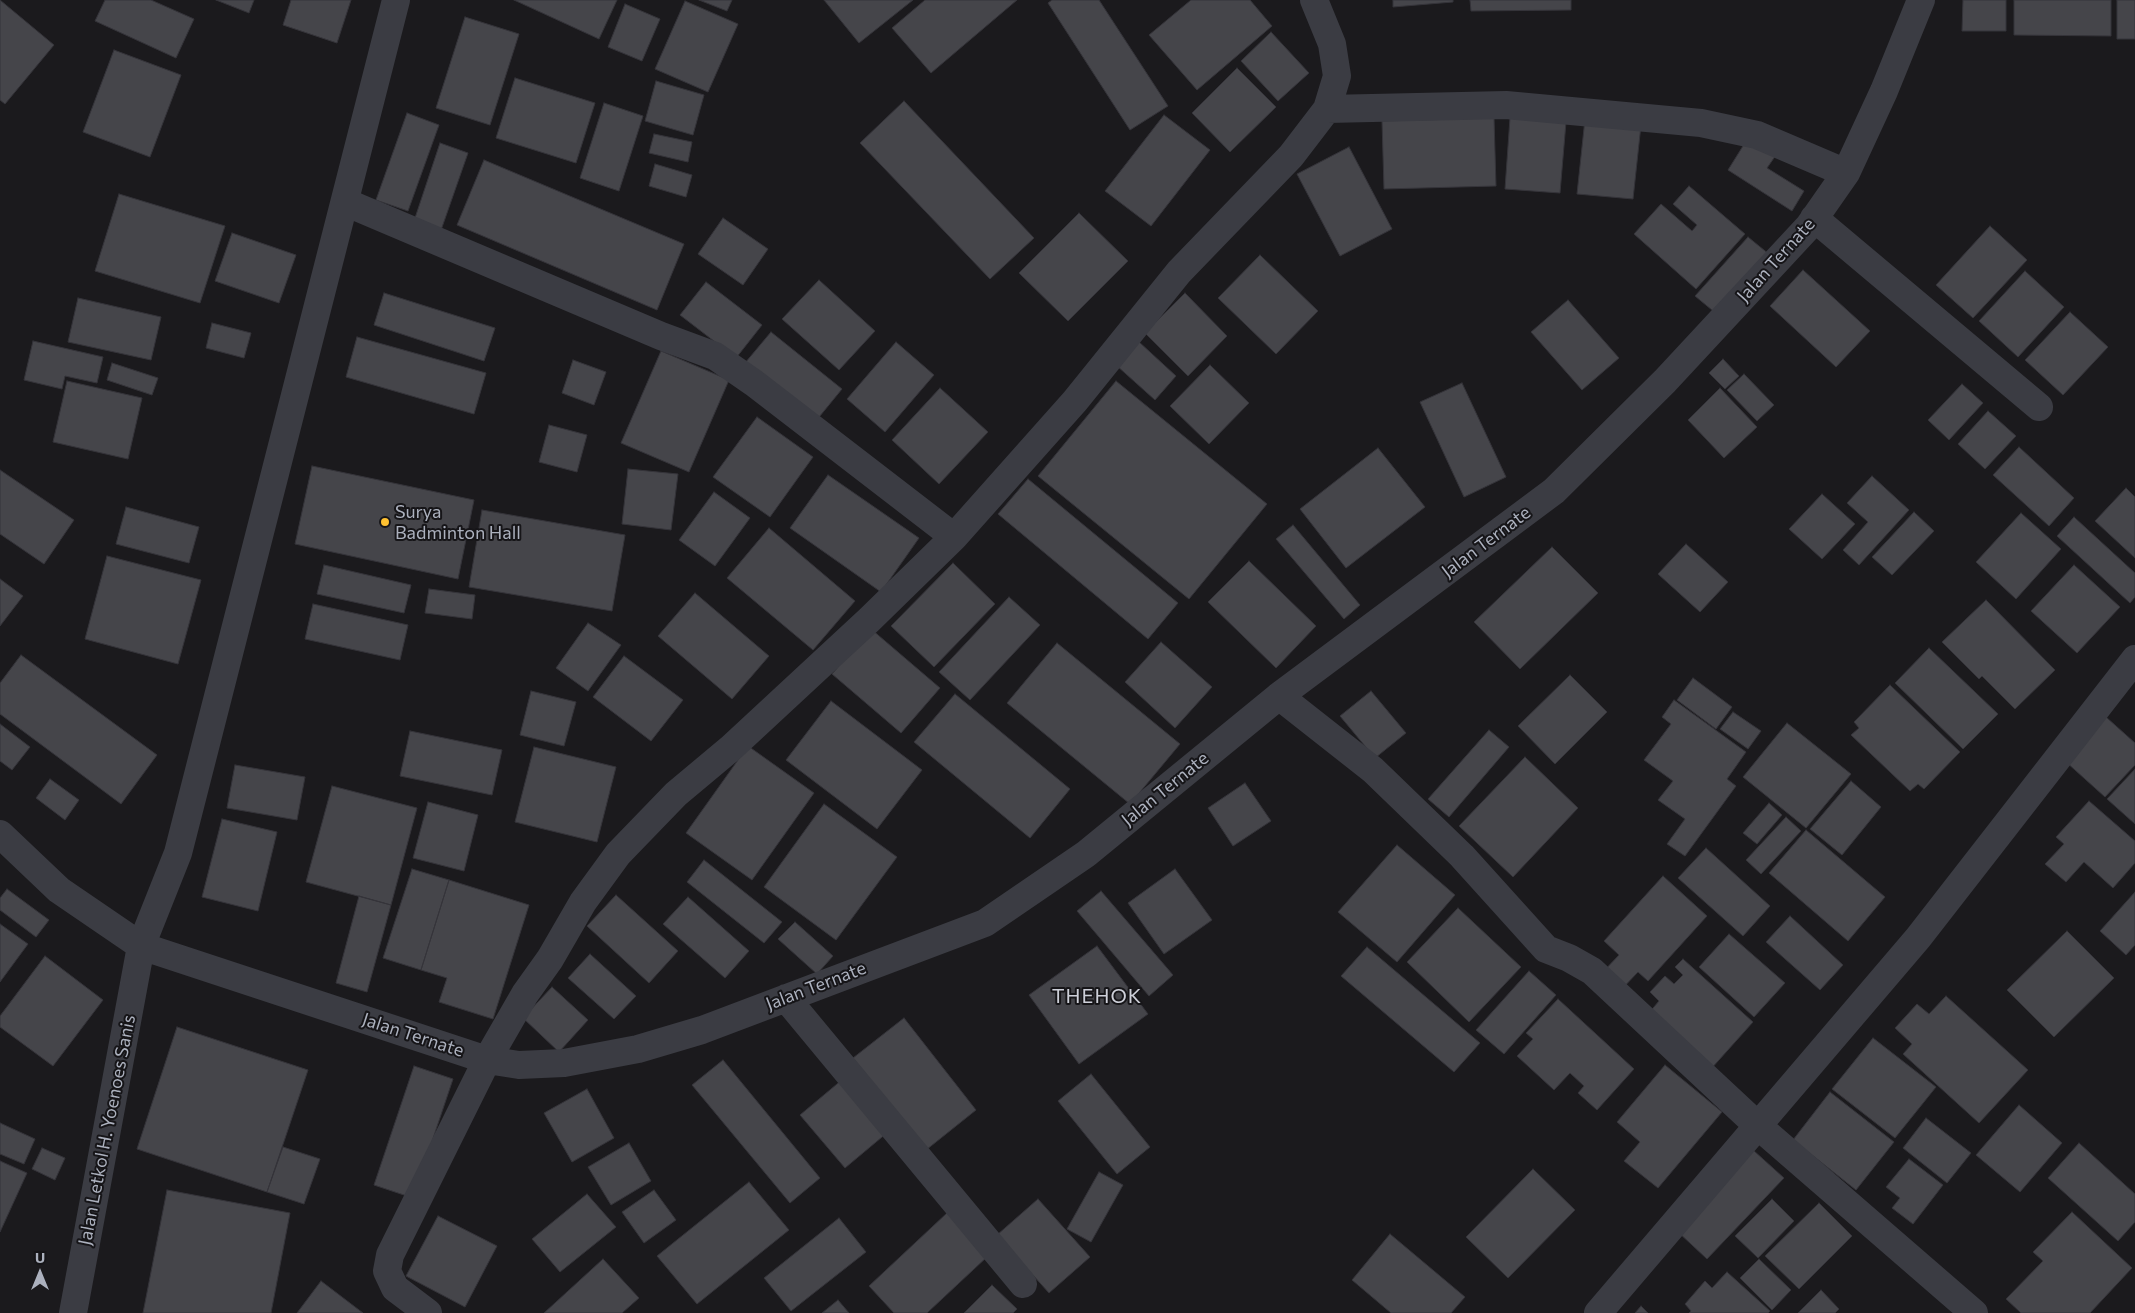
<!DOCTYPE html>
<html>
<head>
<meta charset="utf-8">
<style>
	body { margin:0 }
	#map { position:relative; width:2135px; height:1313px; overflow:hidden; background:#1b1a1d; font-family:Commissioner,sans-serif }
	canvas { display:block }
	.north { position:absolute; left:15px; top:1248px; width:50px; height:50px; -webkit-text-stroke:4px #161518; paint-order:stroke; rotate:0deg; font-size:14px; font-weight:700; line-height:20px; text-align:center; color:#acb1be }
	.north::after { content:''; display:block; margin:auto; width:18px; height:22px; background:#acb1be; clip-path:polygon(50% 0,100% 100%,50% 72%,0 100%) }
</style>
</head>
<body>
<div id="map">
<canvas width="2135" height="1313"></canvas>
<div class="north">U</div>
</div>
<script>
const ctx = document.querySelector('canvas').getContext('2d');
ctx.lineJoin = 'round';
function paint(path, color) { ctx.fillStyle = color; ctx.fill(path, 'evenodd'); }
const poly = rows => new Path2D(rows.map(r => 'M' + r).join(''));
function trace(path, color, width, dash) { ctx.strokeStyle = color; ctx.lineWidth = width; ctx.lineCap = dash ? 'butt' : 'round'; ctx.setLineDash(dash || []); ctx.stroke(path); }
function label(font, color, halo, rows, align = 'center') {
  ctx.font = font + ' Commissioner,sans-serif'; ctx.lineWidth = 4; ctx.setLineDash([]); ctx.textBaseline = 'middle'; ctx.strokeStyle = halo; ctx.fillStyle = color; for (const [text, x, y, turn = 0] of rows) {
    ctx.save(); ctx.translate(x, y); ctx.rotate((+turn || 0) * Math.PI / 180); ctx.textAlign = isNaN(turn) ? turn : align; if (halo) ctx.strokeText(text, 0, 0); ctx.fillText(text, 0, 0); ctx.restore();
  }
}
const building = poly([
	[0,0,54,45,5,104,0,100,0,0],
	[105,0,151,0,194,19,176,58,95,21,105,0],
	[216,0,254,0,249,13,216,0],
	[291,0,351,0,337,43,283,25,291,0],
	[514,0,617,0,599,39,514,0],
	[699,0,732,0,727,11,699,0],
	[824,0,913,0,859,43,824,0],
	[925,0,1017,0,931,73,892,28,925,0],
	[1052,0,1099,0,1168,106,1130,130,1048,3,1052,0],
	[1191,0,1250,0,1272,26,1197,90,1149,35,1191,0],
	[1393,0,1453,0,1453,2,1393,7,1393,0],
	[1470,0,1571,0,1571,10,1471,11,1470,0],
	[1963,0,2006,0,2006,31,1962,31,1963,0],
	[2014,0,2111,0,2111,36,2014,35,2014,0],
	[2117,0,2135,0,2135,39,2117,39,2117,0],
	[685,1,738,24,708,92,655,69,685,1],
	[625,4,660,19,642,61,608,47,625,4],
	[465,17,519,34,490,125,436,108,465,17],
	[1271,32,1309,73,1278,101,1241,61,1271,32],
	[114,50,181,75,150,157,83,132,114,50],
	[1237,68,1276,107,1230,152,1192,113,1237,68],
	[515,78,595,103,576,163,496,138,515,78],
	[656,81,704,95,693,135,645,121,656,81],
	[904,101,1034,238,990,279,860,143,904,101],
	[604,103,643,116,619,191,580,178,604,103],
	[407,113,439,125,408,211,376,200,407,113],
	[1164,115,1210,150,1151,226,1105,191,1164,115],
	[1494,118,1496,186,1384,189,1382,121,1494,118],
	[1510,118,1566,122,1560,193,1505,189,1510,118],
	[1585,119,1641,125,1633,199,1577,194,1585,119],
	[654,134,692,142,688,162,649,153,654,134],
	[1748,138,1776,155,1767,168,1804,191,1792,211,1728,170,1748,138],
	[440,143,468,153,440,233,413,224,440,143],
	[1349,147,1392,229,1340,256,1297,174,1349,147],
	[484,160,684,244,657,310,457,225,484,160],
	[655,164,692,175,686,197,649,186,655,164],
	[1689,186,1745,234,1696,289,1634,234,1661,204,1692,231,1697,225,1673,204,1689,186],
	[119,194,225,226,200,303,95,271,119,194],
	[1079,213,1128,261,1068,321,1019,273,1079,213],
	[723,218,768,249,743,285,698,254,723,218],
	[1990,226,2027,260,1973,318,1936,285,1990,226],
	[232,233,296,255,279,303,215,281,232,233],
	[1748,237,1770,255,1718,315,1695,296,1748,237],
	[1260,255,1318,311,1276,354,1218,298,1260,255],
	[1803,270,1870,331,1836,367,1770,306,1803,270],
	[2025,271,2064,307,2018,357,1979,321,2025,271],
	[819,280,875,331,839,370,782,319,819,280],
	[706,282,762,325,736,358,680,315,706,282],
	[384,293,495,328,484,361,374,325,384,293],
	[1185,293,1227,336,1188,376,1145,333,1185,293],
	[78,298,161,317,151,360,68,342,78,298],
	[1568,300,1619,358,1582,390,1531,332,1568,300],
	[2070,312,2108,347,2063,395,2025,360,2070,312],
	[212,323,251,333,244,358,206,348,212,323],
	[771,332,842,389,815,422,745,363,771,332],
	[357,337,486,373,474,414,346,377,357,337],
	[33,341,103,357,97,383,65,376,62,389,24,380,33,341],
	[1138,341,1176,376,1155,400,1116,365,1138,341],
	[896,342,934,375,885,432,847,399,896,342],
	[661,351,729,380,689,472,621,443,661,351],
	[1723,359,1739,376,1725,389,1709,373,1723,359],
	[573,360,606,372,594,405,562,393,573,360],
	[112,363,158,378,152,395,107,380,112,363],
	[1210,365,1249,403,1209,444,1170,406,1210,365],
	[1744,374,1774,405,1757,421,1727,390,1744,374],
	[67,381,142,398,128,459,53,442,67,381],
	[1116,381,1267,504,1189,599,1038,476,1116,381],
	[1462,383,1506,477,1464,497,1420,402,1462,383],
	[1962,384,1983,403,1949,440,1928,420,1962,384],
	[940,388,988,432,939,484,892,440,940,388],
	[1720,388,1757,427,1724,458,1688,420,1720,388],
	[1988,411,2016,436,1985,469,1958,444,1988,411],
	[757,417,813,457,770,517,713,477,757,417],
	[549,425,587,435,577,472,539,462,549,425],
	[2019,447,2074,498,2049,526,1993,475,2019,447],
	[1378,448,1425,507,1346,568,1300,509,1378,448],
	[312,466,474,500,458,579,295,544,312,466],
	[628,469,678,474,671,530,622,524,628,469],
	[0,470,74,520,44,564,0,534,0,470],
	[828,475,919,538,881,592,790,528,828,475],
	[1872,476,1909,510,1859,565,1843,550,1868,522,1847,503,1872,476],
	[1028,479,1178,603,1148,639,998,514,1028,479],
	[2126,488,2135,497,2135,558,2095,521,2126,488],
	[714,492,750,518,715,566,679,540,714,492],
	[1822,494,1855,524,1822,559,1789,529,1822,494],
	[126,507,199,527,189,563,116,544,126,507],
	[482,510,625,535,612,611,469,587,482,510],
	[1914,512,1934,531,1892,575,1872,557,1914,512],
	[2021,513,2061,549,2016,599,1976,562,2021,513],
	[2074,517,2135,573,2135,597,2130,603,2057,536,2074,517],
	[1293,525,1360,605,1344,619,1276,539,1293,525],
	[769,528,855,601,813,650,727,578,769,528],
	[1686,544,1728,582,1700,612,1658,574,1686,544],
	[1552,547,1598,593,1520,669,1474,622,1552,547],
	[107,556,201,580,178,664,85,639,107,556],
	[1249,561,1316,626,1276,668,1208,602,1249,561],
	[953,563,995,604,934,667,891,626,953,563],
	[324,565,411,585,404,613,317,594,324,565],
	[2074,565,2120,607,2077,653,2031,611,2074,565],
	[0,579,23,596,0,626,0,579],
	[429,589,475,595,472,619,425,613,429,589],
	[695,593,769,656,732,699,658,636,695,593],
	[1009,597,1040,625,970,700,939,672,1009,597],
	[1986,600,2055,670,2015,709,1982,676,1979,679,1942,642,1986,600],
	[313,604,408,625,400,660,305,639,313,604],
	[588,623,621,645,588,691,556,668,588,623],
	[871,629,940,688,901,733,832,674,871,629],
	[1161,642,1212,687,1175,728,1125,682,1161,642],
	[1057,643,1180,744,1130,804,1007,703,1057,643],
	[1929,648,1998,714,1963,749,1895,683,1929,648],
	[21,655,157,755,121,804,0,714,0,683,21,655],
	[624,656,683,700,651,741,593,697,624,656],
	[1570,675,1607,712,1555,764,1518,726,1570,675],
	[1693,678,1732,707,1716,729,1677,700,1693,678],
	[1890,685,1960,752,1924,789,1918,784,1910,791,1851,735,1859,728,1854,722,1890,685],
	[531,691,576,702,564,746,520,735,531,691],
	[1371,691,1406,733,1375,758,1340,716,1371,691],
	[955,694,1070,789,1030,838,914,742,955,694],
	[1674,700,1746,752,1727,779,1736,786,1685,856,1667,844,1685,819,1658,800,1673,781,1644,760,1671,724,1662,717,1674,700],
	[831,701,922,770,877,829,786,760,831,701],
	[1733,712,1761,731,1748,749,1720,729,1733,712],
	[2106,717,2135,743,2135,765,2105,797,2065,761,2106,717],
	[1787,723,1851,774,1806,828,1743,777,1787,723],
	[0,724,30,747,12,770,0,761,0,724],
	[1489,730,1509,747,1449,817,1428,799,1489,730],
	[410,731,502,750,492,795,400,776,410,731],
	[748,746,814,793,752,880,686,833,748,746],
	[534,747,616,767,597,842,515,822,534,747],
	[1525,757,1578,808,1513,877,1459,826,1525,757],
	[235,765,305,777,297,820,227,808,235,765],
	[2135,769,2135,824,2107,799,2135,769],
	[50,779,79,800,65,820,36,798,50,779],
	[1851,781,1881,807,1842,855,1810,829,1851,781],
	[1245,783,1271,821,1233,846,1208,808,1245,783],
	[332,786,417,808,391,905,306,882,332,786],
	[2089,801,2135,841,2135,863,2113,888,2084,862,2066,882,2045,864,2064,844,2056,837,2089,801],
	[428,802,478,815,464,871,413,858,428,802],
	[1769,803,1782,815,1757,844,1743,833,1769,803],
	[824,804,897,857,836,940,764,887,824,804],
	[1786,817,1801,831,1761,874,1746,860,1786,817],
	[222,819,277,832,258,911,202,897,222,819],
	[1806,830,1885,897,1848,941,1769,873,1806,830],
	[1397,845,1455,895,1397,962,1338,912,1397,845],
	[1706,848,1770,906,1743,936,1678,878,1706,848],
	[704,860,782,922,764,943,687,882,704,860],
	[412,869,449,880,421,970,383,958,412,869],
	[1175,869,1212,920,1164,954,1128,903,1175,869],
	[1663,876,1707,916,1648,981,1638,972,1619,992,1600,975,1619,955,1604,941,1663,876],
	[449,880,529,905,493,1019,439,1002,447,978,421,970,449,880],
	[7,889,49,920,36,937,0,910,0,898,7,889],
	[1101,891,1173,975,1149,996,1077,911,1101,891],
	[2135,892,2135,945,2126,955,2100,931,2135,892],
	[616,895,678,951,649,983,587,926,616,895],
	[359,896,391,905,367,992,336,983,359,896],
	[688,897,749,951,725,978,663,924,688,897],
	[1458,908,1521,967,1469,1022,1407,962,1458,908],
	[1790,916,1843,965,1820,990,1766,942,1790,916],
	[795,922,833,956,817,974,778,939,795,922],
	[0,924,28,944,0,982,0,924],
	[2067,931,2114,978,2054,1037,2007,990,2067,931],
	[1729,934,1785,983,1754,1017,1699,967,1729,934],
	[1097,946,1148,1014,1079,1064,1029,995,1097,946],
	[1367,947,1480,1043,1454,1072,1341,976,1367,947],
	[590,954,636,996,614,1019,568,978,590,954],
	[45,956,103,1000,53,1066,0,1027,0,1016,45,956],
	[1683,959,1753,1022,1710,1070,1648,1014,1659,1001,1650,992,1665,976,1674,984,1683,975,1675,967,1683,959],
	[1529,971,1556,995,1504,1054,1476,1030,1529,971],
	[552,987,588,1020,559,1052,523,1018,552,987],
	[1946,996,2028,1070,1979,1123,1903,1054,1912,1044,1895,1028,1917,1004,1929,1014,1946,996],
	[1558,999,1634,1069,1597,1110,1578,1093,1584,1086,1570,1073,1554,1090,1517,1056,1533,1039,1526,1033,1558,999],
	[904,1018,976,1110,926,1150,853,1058,904,1018],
	[177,1027,308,1070,267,1192,137,1149,177,1027],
	[1873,1038,1936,1087,1895,1138,1832,1089,1873,1038],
	[723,1060,820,1178,790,1203,692,1085,723,1060],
	[1665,1065,1722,1112,1658,1188,1624,1161,1640,1142,1617,1122,1665,1065],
	[414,1066,453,1079,413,1198,374,1185,414,1066],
	[1091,1074,1150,1147,1117,1174,1058,1101,1091,1074],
	[843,1079,888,1132,845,1168,800,1115,843,1079],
	[587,1089,614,1138,572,1162,544,1113,587,1089],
	[1830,1092,1894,1142,1856,1190,1793,1140,1830,1092],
	[2019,1105,2062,1143,2020,1192,1976,1155,2019,1105],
	[1926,1118,1971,1153,1947,1183,1903,1148,1926,1118],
	[0,1123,35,1139,24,1164,0,1154,0,1123],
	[629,1143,651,1181,611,1205,588,1167,629,1143],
	[2079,1143,2135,1194,2135,1222,2118,1241,2048,1178,2079,1143],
	[283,1147,320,1159,304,1204,267,1192,283,1147],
	[42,1148,65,1158,55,1180,32,1169,42,1148],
	[1753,1150,1784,1178,1707,1259,1677,1231,1753,1150],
	[1909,1159,1943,1185,1913,1224,1892,1208,1900,1198,1886,1187,1909,1159],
	[0,1161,27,1173,0,1232,0,1161],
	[1533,1169,1575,1210,1508,1278,1466,1237,1533,1169],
	[1099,1172,1123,1185,1091,1242,1067,1229,1099,1172],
	[749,1182,789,1230,697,1304,657,1256,749,1182],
	[167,1190,290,1213,271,1313,143,1313,167,1190],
	[654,1190,676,1220,644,1243,622,1212,654,1190],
	[587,1194,616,1227,560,1272,532,1239,587,1194],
	[1038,1199,1090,1257,1049,1293,997,1235,1038,1199],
	[1772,1199,1794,1221,1758,1258,1735,1236,1772,1199],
	[1819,1203,1852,1236,1799,1289,1765,1256,1819,1203],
	[2072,1212,2132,1268,2090,1313,2021,1313,2006,1299,2043,1261,2033,1252,2072,1212],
	[947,1213,988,1256,927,1313,894,1313,869,1286,947,1213],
	[438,1216,497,1246,465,1307,406,1276,438,1216],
	[839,1218,866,1252,791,1311,764,1278,839,1218],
	[1390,1234,1465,1297,1451,1313,1391,1313,1352,1280,1390,1234],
	[603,1259,639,1298,622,1313,544,1313,603,1259],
	[1759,1259,1791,1290,1772,1310,1740,1278,1759,1259],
	[1727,1272,1770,1311,1768,1313,1689,1313,1691,1311,1685,1304,1705,1281,1712,1288,1727,1272],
	[321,1281,363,1313,297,1313,321,1281],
	[992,1285,1017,1309,1013,1313,964,1313,992,1285],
	[1821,1290,1839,1309,1835,1313,1798,1313,1821,1290],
	[838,1300,849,1313,822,1313,838,1300],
	[1641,1306,1648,1313,1635,1313,1641,1306]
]);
const minor = poly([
	[1327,109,1506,105,1701,123,1757,135,1846,173],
	[345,202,661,336,715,356,754,383,954,537],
	[1814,218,2039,407],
	[1279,696,1373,770,1462,856,1546,949,1569,958,1592,971,1757,1125,1974,1313],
	[0,834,59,890,141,946,487,1060,519,1065,564,1063,638,1049,702,1030,985,923,1086,854,1279,696,1554,491,1665,381,1809,226,1846,173,1884,91,1921,0],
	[786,998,1023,1284],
	[73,1313,141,946,178,853,396,0],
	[428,1313,395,1288,387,1271,390,1255,487,1060,525,994,550,959,583,902,618,854,676,794,731,748,869,620,954,537,1075,401,1179,272,1291,156,1327,109,1337,76,1332,44,1314,0],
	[1598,1313,1918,938,2135,659]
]);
const markers = [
	[385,522,5,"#ffc131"]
];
const streetNames = [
	["Jalan Ternate",1776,260,-48],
	["Jalan Ternate",1486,542,-37],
	["Jalan Ternate",1165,789,-39],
	["Jalan Ternate",816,986,-21],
	["Jalan Ternate",413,1035,18],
	["Jalan Letkol H. Yoenoes Sanis",107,1130,-79]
];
const poiNames = [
	["Surya",395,512],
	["Badminton Hall",395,533]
];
const quarterNames = [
	["THEHOK",1097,996]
];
paint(building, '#45454a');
trace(building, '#35343a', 1);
trace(minor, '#3b3c43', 28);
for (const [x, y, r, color] of markers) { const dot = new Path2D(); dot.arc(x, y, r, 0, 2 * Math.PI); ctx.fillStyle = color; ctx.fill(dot); trace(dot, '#161518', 2); }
label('18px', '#acb1be', '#161518', streetNames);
label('18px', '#acb1be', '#161518', poiNames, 'left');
ctx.letterSpacing = '1px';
label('20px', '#ced0d9', '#161518', quarterNames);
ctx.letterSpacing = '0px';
</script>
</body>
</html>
